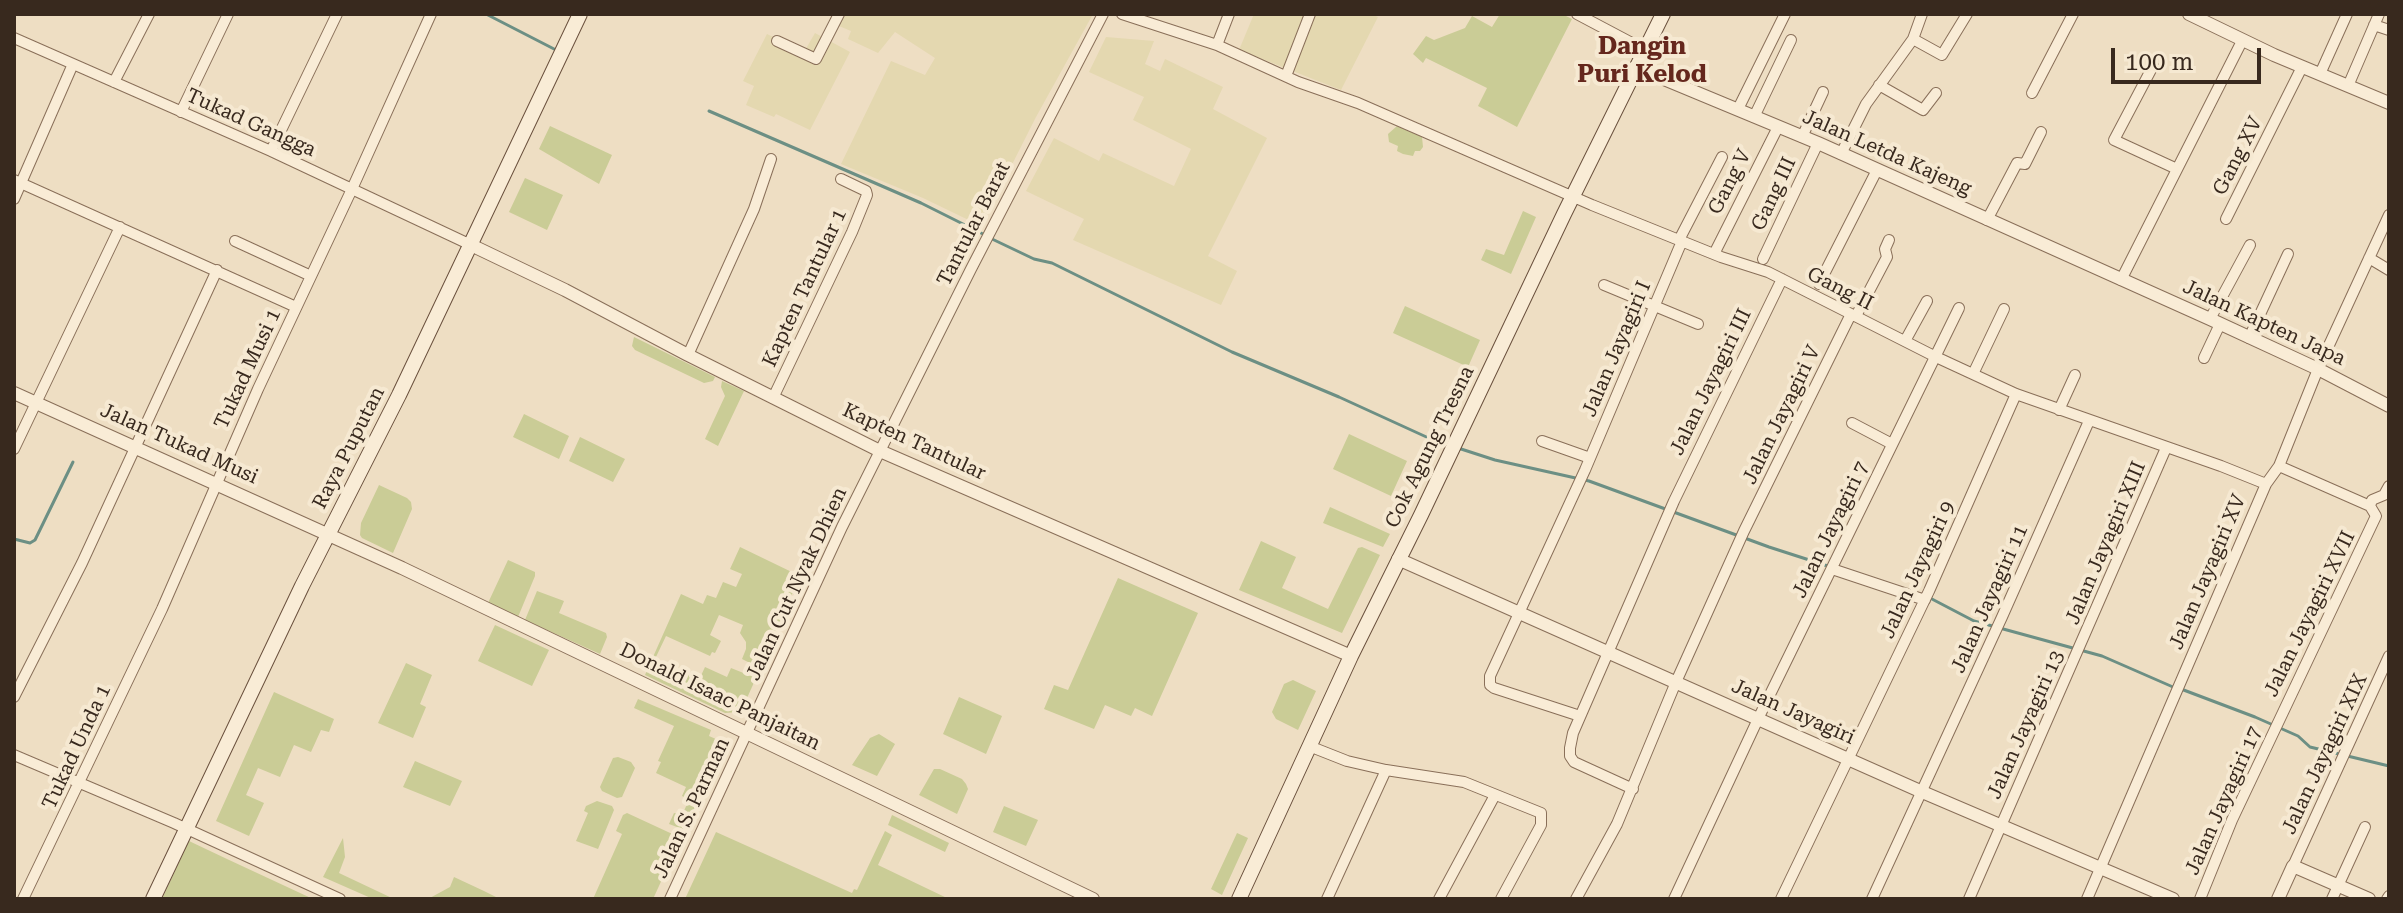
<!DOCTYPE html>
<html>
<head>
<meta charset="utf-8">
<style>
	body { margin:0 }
	#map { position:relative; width:2403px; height:913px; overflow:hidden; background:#eedec3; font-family:"Roboto Serif",serif }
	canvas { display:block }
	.frame { position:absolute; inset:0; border:16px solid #38291e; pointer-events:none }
	.scale { position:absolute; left:2111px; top:48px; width:150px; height:36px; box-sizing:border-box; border:4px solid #38291e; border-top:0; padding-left:10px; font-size:24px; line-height:28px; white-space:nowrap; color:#38291e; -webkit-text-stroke:6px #f6e9d2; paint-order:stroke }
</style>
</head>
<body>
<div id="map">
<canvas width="2403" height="913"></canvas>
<div class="frame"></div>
<div class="scale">100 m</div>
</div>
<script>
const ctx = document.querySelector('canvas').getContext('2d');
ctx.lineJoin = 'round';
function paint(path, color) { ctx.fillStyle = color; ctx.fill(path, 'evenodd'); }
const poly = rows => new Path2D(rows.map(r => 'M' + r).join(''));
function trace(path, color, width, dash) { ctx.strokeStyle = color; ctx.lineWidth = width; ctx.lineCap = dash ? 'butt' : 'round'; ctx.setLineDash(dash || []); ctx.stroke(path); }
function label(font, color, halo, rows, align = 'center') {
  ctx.font = font + ' "Roboto Serif",serif'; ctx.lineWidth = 8; ctx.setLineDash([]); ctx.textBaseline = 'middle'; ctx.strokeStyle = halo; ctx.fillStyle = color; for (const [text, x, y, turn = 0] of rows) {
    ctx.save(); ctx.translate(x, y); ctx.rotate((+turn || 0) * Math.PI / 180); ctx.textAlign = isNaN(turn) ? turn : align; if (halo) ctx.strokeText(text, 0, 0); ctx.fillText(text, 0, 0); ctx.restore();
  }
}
const farmland = poly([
	[845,14,1093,14,1036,117,981,226,923,198,841,164,891,61,925,75,935,58,895,32,878,53,848,39,851,31,839,26],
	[1254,14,1371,14,1378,17,1341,90,1239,50],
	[815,33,850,52,810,130,776,114,774,117,746,105,754,86,743,81,767,34,804,52],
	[1106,37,1154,41,1145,64,1160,71,1165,59,1223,87,1213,109,1267,138,1208,256,1237,271,1221,305,1073,240,1084,219,1026,191,1054,138,1099,161,1103,153,1174,186,1191,149,1133,120,1144,97,1089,72]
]);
const green = poly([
	[1500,14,1562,14,1572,19,1517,127,1478,106,1487,88,1426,58,1423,63,1413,54,1426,36,1434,40,1465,28,1472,16,1492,27],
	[550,126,612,155,599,184,539,149],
	[1397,126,1422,137,1423,147,1420,151,1415,151,1413,156,1403,154,1397,151,1398,146,1389,142,1388,134],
	[525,178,563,195,547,230,509,212],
	[1523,211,1536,217,1511,274,1481,260,1486,249,1504,255],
	[1405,306,1480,340,1468,367,1393,333],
	[634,337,715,377,713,381,704,383,635,350,632,346],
	[722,381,744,391,718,446,705,439,725,396,721,387],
	[524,414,569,436,559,459,513,437],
	[1349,434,1407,461,1391,496,1333,469],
	[580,437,625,459,613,482,569,461],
	[379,485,407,498,411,502,412,509,393,553,362,538,360,535,361,523],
	[1330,507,1390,534,1383,547,1323,523],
	[1261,541,1296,557,1282,588,1328,609,1358,548,1362,547,1380,555,1342,633,1239,590],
	[740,547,800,576,760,668,742,659,746,649,746,642,740,633,743,625,719,615,710,635,721,641,715,653,712,652,710,656,666,636,655,659,699,680,705,667,727,677,731,668,756,678,743,707,738,712,725,713,645,675,681,594,703,604,707,595,716,598,723,582,736,587,742,574,730,569],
	[508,560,535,572,535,576,518,617,488,603],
	[1118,578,1198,613,1152,716,1135,708,1131,716,1105,705,1094,729,1044,709,1054,685,1068,690],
	[537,591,564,601,559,613,606,633,607,637,600,654,525,620],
	[495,625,549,650,532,686,478,661],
	[406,663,432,675,420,704,426,707,413,738,378,723],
	[1293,680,1316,691,1298,730,1276,719,1272,712,1284,684],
	[274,692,334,719,329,732,321,730,311,752,294,745,280,777,258,768,246,795,264,803,249,836,216,821],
	[959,697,1002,716,986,754,943,734],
	[638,699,711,730,709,736,718,740,715,748,721,751,685,830,669,824,674,813,682,815,689,800,682,796,686,787,656,773,661,762,658,761,674,726,634,708],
	[879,734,895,744,877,776,852,765,870,738],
	[618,757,631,762,635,768,622,797,617,798,602,791,600,787,613,758],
	[415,761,462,781,450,806,403,787],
	[934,769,940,769,962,779,966,784,968,789,957,814,919,795],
	[597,801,612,806,614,810,598,849,576,841,588,813,584,811,586,806],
	[1004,806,1038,820,1026,846,993,832],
	[627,813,681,838,653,899,593,899,622,834,616,831,623,815],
	[892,815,949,843,945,852,888,825],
	[885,831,892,835,878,865,949,899,685,899,716,832,852,893,854,889,857,890],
	[1237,833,1248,838,1222,895,1211,889],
	[343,838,345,857,339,873,394,899,373,899,323,877],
	[189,841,227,859,313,899,162,899],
	[454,877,484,891,500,899,428,899,450,887]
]);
const stream = poly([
	[486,14,556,50],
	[709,111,921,203,985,235],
	[992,239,1034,259,1052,263,1232,352,1339,397,1433,440,1451,445],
	[1458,448,1495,460,1589,481,1769,547,1831,567],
	[14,539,30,543,35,540,73,462],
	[1930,598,1974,621,2102,656,2173,687],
	[2181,689,2255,717,2298,736,2310,747,2389,766]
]);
const minor = poly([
	[1122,14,1217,45,1298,82,1358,103,1592,205,1721,257,1768,272,1936,357,2016,394,2221,466,2266,484],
	[1577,14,1645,50],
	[2374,25,2389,30],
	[14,38,271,151,471,245],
	[1913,39,1942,55,1967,14],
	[777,41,816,59,839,14],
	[1217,45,1229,14],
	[2153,66,2114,140,2177,169],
	[2320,74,2347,14],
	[1286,76,1310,14],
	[114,82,149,14],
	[1879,85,1923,110,1936,93],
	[2348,86,2379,14],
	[2032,93,2073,14],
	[1738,109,1785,14],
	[181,112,228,14],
	[1754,117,1791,40],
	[1802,137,1823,92],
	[271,151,337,14],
	[1841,154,1866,104,1913,39,1922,14],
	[14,180,296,307],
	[14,199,73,64],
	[2226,219,2302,67],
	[1987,220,2017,163,2025,164,2041,132],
	[1679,240,1722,157],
	[235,241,311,276],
	[1714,254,1778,127],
	[2369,258,2389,270],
	[1763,259,1818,143],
	[2121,280,2242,41],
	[1819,284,1877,170],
	[1604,285,1698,324],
	[1856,316,1887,257,1885,249,1889,240],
	[2210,319,2250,245],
	[2249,338,2288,254],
	[1905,341,1927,301],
	[688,355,754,209,771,159],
	[2204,358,2220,324],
	[1973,374,2004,309],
	[773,398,852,232,867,195,866,191,841,179],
	[2059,410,2075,375],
	[1852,423,1892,444],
	[1542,441,1590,458],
	[14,449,120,227],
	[2370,506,2372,500,2384,495,2389,486],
	[1832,569,1925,600],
	[14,697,82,563,217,270],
	[1580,716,1494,688,1490,685,1490,676,1585,470,1682,241],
	[1309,746,1347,761,1386,770,1464,782,1541,813,1541,825,1501,899],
	[14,755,174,823,340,899],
	[1633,789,1574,762,1570,756,1570,748,1573,733,1674,501,1782,279],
	[2293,866,2389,656],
	[23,899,162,609,258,389,352,189,431,14],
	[670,899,842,527,971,269,1103,14],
	[1327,899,1386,770],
	[1439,899,1495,795],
	[1576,899,1617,824,1676,682,1744,531,1851,314],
	[1674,899,1758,719,1959,308],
	[1781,899,1929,591,2016,394],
	[1872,899,2002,617,2089,421],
	[1969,899,2166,448],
	[2087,899,2266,484,2279,466,2318,369,2389,215],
	[2200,899,2232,820,2376,516,2370,506,2279,466],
	[2332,899,2365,827],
	[2387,899,2389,896]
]);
const tertiary = poly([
	[2189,14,2274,55,2389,103],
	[1635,67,1818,143,2210,319,2318,369,2389,406],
	[471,245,565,290,688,355,880,451,1351,656],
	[14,393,402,568,1093,899],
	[1398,559,1920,791,2173,899],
	[2278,899,2293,866,2369,899]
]);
const secondary = poly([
	[153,899,302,586,399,395,580,14],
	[1239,899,1351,656,1421,515,1564,214,1663,14]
]);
const streetNames = [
	["Tukad Gangga",251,123,24],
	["Jalan Letda Kajeng",1887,153,24],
	["Gang XV",2238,156,-63],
	["Gang V",1730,182,-63],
	["Gang III",1774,194,-65],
	["Tantular Barat",974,224,-63],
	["Kapten Tantular 1",805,288,-65],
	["Gang II",1840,289,27],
	["Jalan Kapten Japa",2264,323,25],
	["Jalan Jayagiri I",1617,349,-67],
	["Tukad Musi 1",248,369,-65],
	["Jalan Jayagiri III",1711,382,-64],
	["Jalan Jayagiri V",1782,415,-64],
	["Kapten Tantular",914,442,25],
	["Jalan Tukad Musi",179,444,24],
	["Cok Agung Tresna",1430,447,-64],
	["Raya Puputan",349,448,-63],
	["Jalan Jayagiri 7",1831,530,-64],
	["Jalan Jayagiri XIII",2106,543,-67],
	["Jalan Jayagiri 9",1918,570,-65],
	["Jalan Jayagiri XV",2208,572,-67],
	["Jalan Cut Nyak Dhien",797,584,-65],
	["Jalan Jayagiri 11",1990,599,-66],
	["Jalan Jayagiri XVII",2310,614,-64],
	["Donald Isaac Panjaitan",720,697,26],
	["Jalan Jayagiri",1793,712,24],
	["Jalan Jayagiri 13",2026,725,-66],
	["Tukad Unda 1",77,747,-65],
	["Jalan Jayagiri XIX",2325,754,-65],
	["Jalan Jayagiri 17",2224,801,-66],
	["Jalan S. Parman",692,808,-65]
];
const quarterNames = [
	["Dangin",1642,47],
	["Puri Kelod",1642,75]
];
paint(farmland, '#e4d8b0');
paint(green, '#cacc96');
trace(stream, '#6c8f84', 3);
trace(minor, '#896f59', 12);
trace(tertiary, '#896f59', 14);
trace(secondary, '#6a503d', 16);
trace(minor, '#f9ecd6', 10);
trace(tertiary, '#f9ecd6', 12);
trace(secondary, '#f9ecd6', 14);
label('20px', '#38291e', '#f6e9d2', streetNames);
label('bold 24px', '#65271d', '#f6e9d2', quarterNames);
</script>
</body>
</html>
